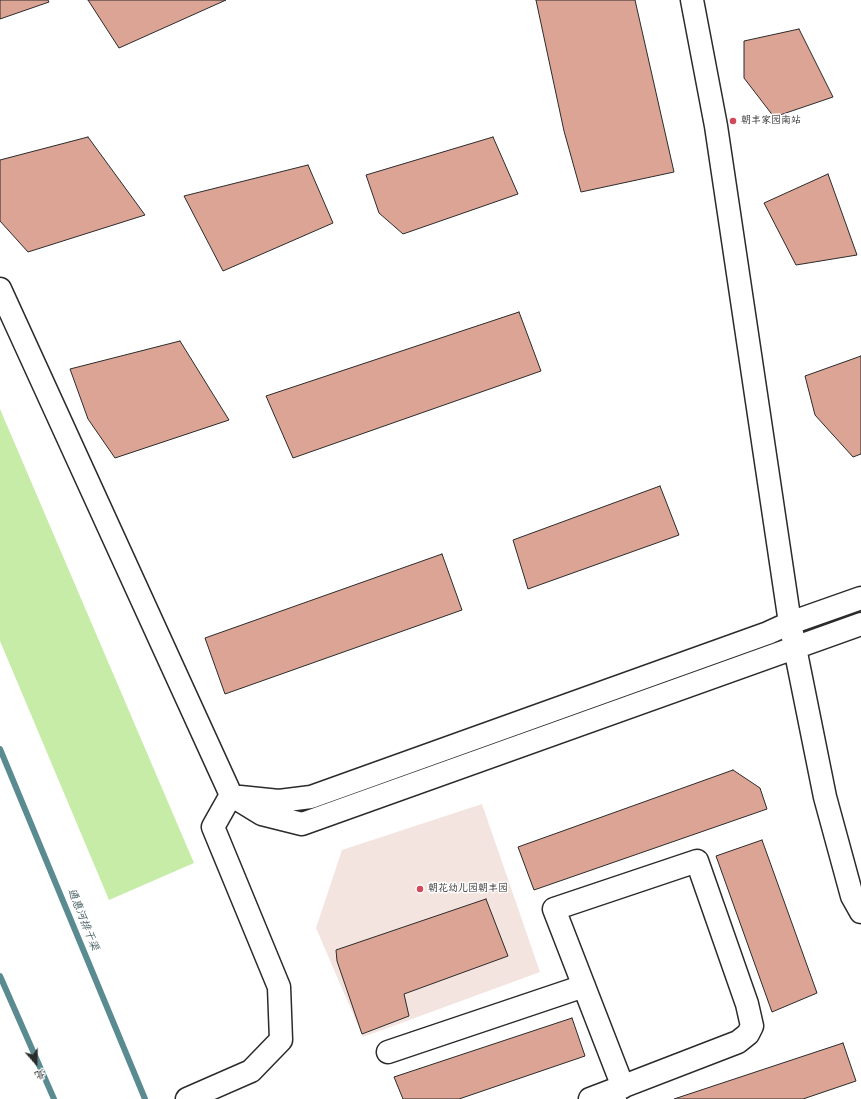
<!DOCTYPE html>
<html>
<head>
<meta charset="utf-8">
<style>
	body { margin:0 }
	#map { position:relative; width:861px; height:1099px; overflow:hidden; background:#fff; font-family:Kalam,"LXGW WenKai TC",sans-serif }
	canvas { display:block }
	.north { position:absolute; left:16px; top:1043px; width:40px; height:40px; -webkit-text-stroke:3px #fff; paint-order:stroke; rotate:160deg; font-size:11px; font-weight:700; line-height:16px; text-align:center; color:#2b2b2b }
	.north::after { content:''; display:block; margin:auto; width:14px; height:18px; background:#2b2b2b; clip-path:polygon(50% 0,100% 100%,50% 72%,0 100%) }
</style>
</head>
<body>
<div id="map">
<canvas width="861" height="1099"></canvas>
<div class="north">北</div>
</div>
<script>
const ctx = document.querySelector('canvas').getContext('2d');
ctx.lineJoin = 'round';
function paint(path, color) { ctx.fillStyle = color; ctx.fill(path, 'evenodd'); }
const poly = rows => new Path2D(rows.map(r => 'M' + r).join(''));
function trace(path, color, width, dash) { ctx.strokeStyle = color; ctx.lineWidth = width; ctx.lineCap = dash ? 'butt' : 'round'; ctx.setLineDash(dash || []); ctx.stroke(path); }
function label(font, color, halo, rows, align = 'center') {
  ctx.font = font + ' Kalam,"LXGW WenKai TC",sans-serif'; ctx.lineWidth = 3; ctx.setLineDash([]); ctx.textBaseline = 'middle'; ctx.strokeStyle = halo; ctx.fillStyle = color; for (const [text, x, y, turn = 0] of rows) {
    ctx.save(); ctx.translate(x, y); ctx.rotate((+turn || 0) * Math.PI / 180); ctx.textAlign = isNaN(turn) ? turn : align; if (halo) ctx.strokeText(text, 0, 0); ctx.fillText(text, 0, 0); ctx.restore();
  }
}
const built = poly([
	[482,804,540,972,363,1037,316,928,342,850]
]);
const green = poly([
	[0,409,194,863,109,900,0,641]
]);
const stream = poly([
	[0,749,145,1099],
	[0,976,54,1099]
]);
const building = poly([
	[0,0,48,0,49,2,0,19,0,0],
	[88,0,226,0,119,48,88,0],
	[536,0,635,0,674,172,581,192,564,131,536,0],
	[799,29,833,97,774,117,744,78,744,41,799,29],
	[88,137,145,215,28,252,0,221,0,160,88,137],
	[493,137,518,194,403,234,379,213,366,175,493,137],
	[308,165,333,223,223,271,184,196,308,165],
	[828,174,857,255,796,265,764,203,828,174],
	[519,312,541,371,293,458,266,396,519,312],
	[180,341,229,420,115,458,88,419,70,369,180,341],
	[861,356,861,454,853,457,815,415,805,376,861,356],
	[660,486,679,535,528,589,513,540,660,486],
	[442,554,462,610,225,694,205,638,442,554],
	[733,770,760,788,767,809,534,890,518,847,733,770],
	[762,840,817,993,772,1012,716,856,762,840],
	[486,899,508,956,404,994,409,1016,362,1034,337,961,336,950,486,899],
	[572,1018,585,1056,459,1099,403,1099,394,1077,572,1018],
	[843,1043,856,1081,803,1099,674,1099,843,1043]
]);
const minor = poly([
	[692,0,716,126,790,623,825,797,852,896,861,912],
	[0,289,231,795,262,814,302,824,861,624],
	[240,797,279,801,311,797,768,633,790,623,861,598],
	[388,1052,584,986],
	[611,1091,738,1042,748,1034,752,1026,747,1004,697,861,554,909,623,1087],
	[187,1099,251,1071,281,1040,279,987,213,827,231,795],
	[590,1099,611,1091,615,1099]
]);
const markers = [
	[733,121,4,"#d1495b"],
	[420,889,4,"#d1495b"]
];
const poiNames = [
	["朝丰家园南站",741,121],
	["朝花幼儿园朝丰园",428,889]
];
const waterNames = [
	["通惠河排干渠",82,920,68]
];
paint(built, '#f4e4df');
paint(green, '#c6eca7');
trace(stream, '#5a8b90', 6);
paint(building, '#dca494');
trace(building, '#2b2b2b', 1);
trace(minor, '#2b2b2b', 25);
trace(minor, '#fff', 22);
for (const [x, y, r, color] of markers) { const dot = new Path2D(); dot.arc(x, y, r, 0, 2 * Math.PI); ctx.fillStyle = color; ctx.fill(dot); trace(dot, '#fff', 1.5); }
label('10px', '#2b2b2b', '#fff', poiNames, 'left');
label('italic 11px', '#435b5d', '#fff', waterNames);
</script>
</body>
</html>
